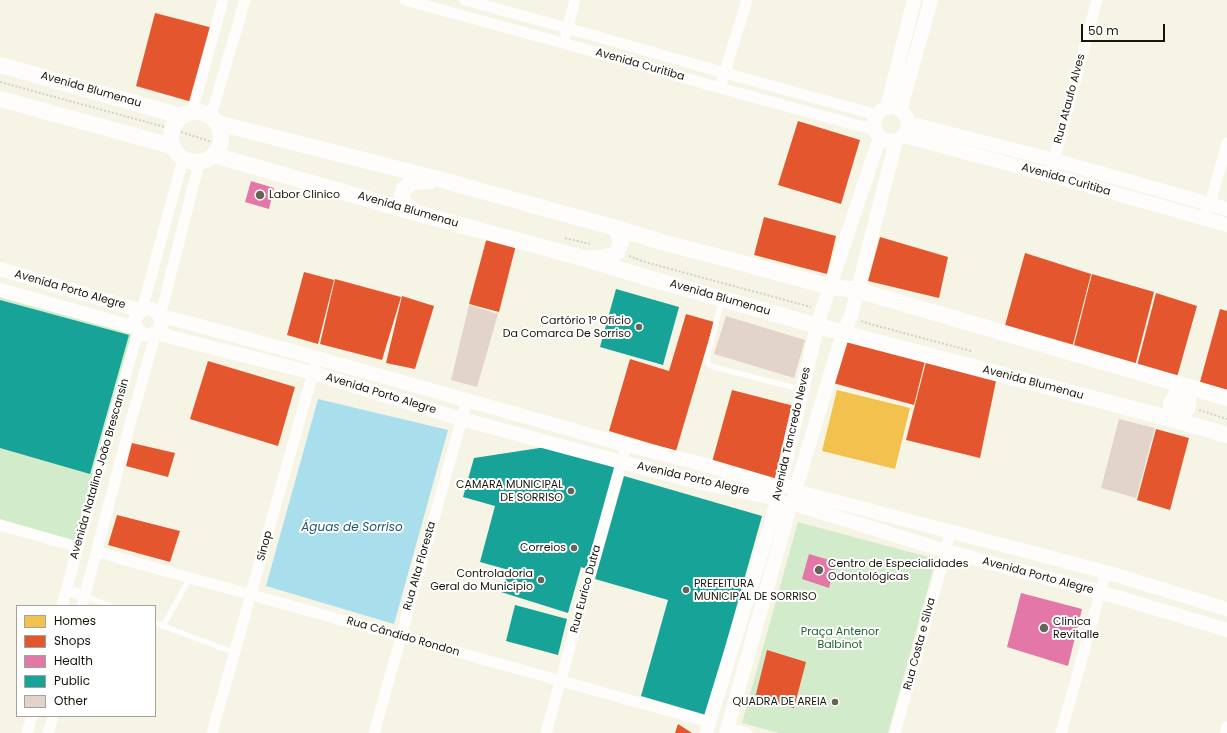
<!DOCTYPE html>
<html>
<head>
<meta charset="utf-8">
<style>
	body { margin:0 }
	#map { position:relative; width:1227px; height:733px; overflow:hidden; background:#f6f4e5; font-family:Poppins,sans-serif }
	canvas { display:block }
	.legend { position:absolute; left:16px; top:605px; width:140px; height:112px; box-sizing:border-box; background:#fff; border:1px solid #a3a29d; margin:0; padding:5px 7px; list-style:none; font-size:12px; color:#18160a }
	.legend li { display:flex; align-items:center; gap:8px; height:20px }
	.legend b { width:20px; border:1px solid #a3a29d }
	.scale { position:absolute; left:1081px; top:24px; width:84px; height:18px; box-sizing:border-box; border:2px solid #18160a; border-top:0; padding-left:5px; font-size:12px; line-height:14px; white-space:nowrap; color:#18160a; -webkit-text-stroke:3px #fff; paint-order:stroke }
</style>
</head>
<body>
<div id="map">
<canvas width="1227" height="733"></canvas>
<ul class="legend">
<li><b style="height:11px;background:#f2c14e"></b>Homes</li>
<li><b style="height:11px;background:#e4572e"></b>Shops</li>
<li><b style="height:11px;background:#e377a8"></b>Health</li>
<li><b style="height:11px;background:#17a398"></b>Public</li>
<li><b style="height:11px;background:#e2d4ca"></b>Other</li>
</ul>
<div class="scale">50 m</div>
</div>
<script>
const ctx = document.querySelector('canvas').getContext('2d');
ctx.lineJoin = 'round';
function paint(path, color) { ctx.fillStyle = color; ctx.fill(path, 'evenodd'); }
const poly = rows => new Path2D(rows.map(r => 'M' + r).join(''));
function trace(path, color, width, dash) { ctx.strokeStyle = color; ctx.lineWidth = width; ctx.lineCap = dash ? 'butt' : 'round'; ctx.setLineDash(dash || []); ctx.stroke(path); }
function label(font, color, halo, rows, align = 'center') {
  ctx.font = font + ' Poppins,sans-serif'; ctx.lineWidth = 4; ctx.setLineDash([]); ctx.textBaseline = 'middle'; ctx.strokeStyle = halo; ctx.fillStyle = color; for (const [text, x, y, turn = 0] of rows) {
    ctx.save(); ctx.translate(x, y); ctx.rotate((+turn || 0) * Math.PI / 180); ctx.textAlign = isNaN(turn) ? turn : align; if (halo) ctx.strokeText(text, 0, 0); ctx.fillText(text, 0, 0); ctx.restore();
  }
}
const green = poly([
	[0,296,133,333,75,542,0,519],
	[798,522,936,559,888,733,779,733,742,723]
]);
const water = poly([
	[318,399,448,430,394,624,266,586]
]);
const homes = poly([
	[837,390,910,408,895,469,822,451]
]);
const shops = poly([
	[155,13,213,28,192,102,136,86],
	[798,121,860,140,841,204,778,185],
	[764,217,836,236,827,274,754,255],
	[487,237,516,245,499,312,469,304],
	[880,237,948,257,939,298,868,281],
	[1025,253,1091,274,1072,348,1004,329],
	[304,272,334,280,318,344,287,335],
	[1092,274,1154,292,1135,366,1073,349],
	[335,279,401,297,382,360,320,344],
	[1156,293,1197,306,1177,377,1137,366],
	[402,296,434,306,415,369,386,363],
	[1220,309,1227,311,1227,390,1200,382],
	[686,314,714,322,676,451,609,431,630,359,669,371],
	[846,337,925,361,914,405,833,383],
	[208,361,295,387,278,446,190,419],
	[926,362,996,381,980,458,906,440],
	[732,390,794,406,776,480,712,462],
	[1156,429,1189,438,1170,510,1137,500],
	[132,443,175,453,168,477,126,466],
	[117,515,180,531,170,562,108,545],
	[767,650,806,662,794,708,755,698],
	[678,724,692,733,675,733]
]);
const health = poly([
	[251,181,274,188,269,209,245,202],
	[809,554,836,562,829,588,802,579],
	[1021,593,1082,609,1068,666,1007,647]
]);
const public = poly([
	[616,289,679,307,663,365,600,347],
	[0,300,129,335,90,474,0,448],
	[546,447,617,467,589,570,581,567,568,613,501,592,509,570,480,562,495,506,463,497,474,458],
	[624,476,762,516,706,715,641,696,668,600,595,579],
	[515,605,567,619,558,655,506,641]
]);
const building = poly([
	[469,305,498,314,477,387,451,380],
	[726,316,805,340,794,378,714,354],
	[1119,419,1155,428,1136,498,1101,488]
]);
const path = poly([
	[0,82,172,129,212,142],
	[565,238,590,244],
	[629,256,645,262,811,307],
	[861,321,870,324,971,351],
	[1199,410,1227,419]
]);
const service = poly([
	[722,299,707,359,708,364,713,367,792,387],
	[85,596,111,606],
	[155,623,235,653],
	[163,626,190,578]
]);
const minor = poly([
	[405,0,563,43,720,88,875,130],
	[465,0,567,28,725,73,877,115],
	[566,34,575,0],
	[720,88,747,0],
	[192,112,223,0],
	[211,116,245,0],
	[1050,175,1097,0],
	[1203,219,1210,204,1227,143],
	[142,310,183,159],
	[159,315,163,305,199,163],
	[0,525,78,547],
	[97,552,709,722],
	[66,590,85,596],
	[62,606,115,412,138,332],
	[82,606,132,417,152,347,155,334],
	[728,728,747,733],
	[27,733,32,716],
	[48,733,53,716],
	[212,733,317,358],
	[374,733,467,400],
	[546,733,626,445],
	[895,733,946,551,950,531],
	[1061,733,1106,572],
	[1225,733,1227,727]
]);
const tertiary = poly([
	'874 124a17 17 0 1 1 34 0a17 17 0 1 1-34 0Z',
	[887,108,914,0],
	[900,110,931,0],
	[908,123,1054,160,1227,209],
	[904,136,1050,175,1227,225],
	[0,269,132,308,140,311],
	[0,290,136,328],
	'135 322a13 13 0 1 1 26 0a13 13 0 1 1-26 0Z',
	[160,317,174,319,317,358,626,445,702,464,780,487,783,486,789,486,792,487,795,491,1106,572,1227,609],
	[157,332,170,337,313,373,461,419,621,462,698,482,778,499,783,504,788,504,791,503,946,551,1100,592,1227,630],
	[706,733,778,499,777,492,780,487,817,326,880,137],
	[726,733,791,503,793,501,796,495,795,491,843,333,851,316,896,141]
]);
const secondary = poly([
	[0,65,181,116],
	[0,99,172,146],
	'171 137a25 25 0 1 1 50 0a25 25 0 1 1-50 0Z',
	[218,123,442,180,616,228,658,241,723,258,831,287,857,290,1227,398],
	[214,155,416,213,579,257,648,278,843,333,1175,420,1227,435],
	[416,213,403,202,402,195,404,189,412,182,430,181],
	[591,258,600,258,614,255,617,252,621,242,616,228],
	[1184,386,1188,397,1188,406,1185,411,1175,420,1172,415,1171,404,1176,395,1184,386]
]);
const markers = [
	[260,195,5,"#666457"],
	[639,327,4,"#666457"],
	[571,491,4,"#666457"],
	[574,548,4,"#666457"],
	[819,570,5,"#666457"],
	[541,580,4,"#666457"],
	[686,590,4,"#666457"],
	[1044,628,5,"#666457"],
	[835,702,4,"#666457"]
];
const streetNames = [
	["Avenida Curitiba",640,65,16],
	["Avenida Blumenau",91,90,16],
	["Rua Ataufo Alves",1070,99,-75],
	["Avenida Curitiba",1066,180,16],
	["Avenida Blumenau",408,210,16],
	["Avenida Porto Alegre",70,290,16],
	["Avenida Blumenau",720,298,16],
	["Avenida Blumenau",1033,383,15],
	["Avenida Porto Alegre",381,394,17],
	["Avenida Tancredo Neves",792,434,-77],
	["Avenida Natalino João Brescansin",100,469,-74],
	["Avenida Porto Alegre",693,479,13],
	["Sinop",265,546,-75],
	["Rua Alta Floresta",420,566,-74],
	["Avenida Porto Alegre",1038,576,15],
	["Rua Eurico Dutra",586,589,-75],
	["Rua Cândido Rondon",403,637,16],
	["Rua Costa e Silva",920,644,-75]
];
const poiNames = [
	["Labor Clinico",269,195,"left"],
	["Cartório 1º Ofício",631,321],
	["Da Comarca De Sorriso",631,334],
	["CAMARA MUNICIPAL",563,485],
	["DE SORRISO",563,498],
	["Correios",566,548],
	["Centro de Especialidades",828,564,"left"],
	["Odontológicas",828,577,"left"],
	["Controladoria",533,574],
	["Geral do Município",533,587],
	["PREFEITURA",694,584,"left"],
	["MUNICIPAL DE SORRISO",694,597,"left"],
	["Clinica",1053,622,"left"],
	["Revitalle",1053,635,"left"],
	["QUADRA DE AREIA",827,702]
];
const parkNames = [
	["Praça Antenor",840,632],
	["Balbinot",840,645]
];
const waterNames = [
	["Águas de Sorriso",352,528]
];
paint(green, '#d2ebcb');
paint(water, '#a9deed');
paint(homes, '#f2c14e');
paint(shops, '#e4572e');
paint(health, '#e377a8');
paint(public, '#17a398');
paint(building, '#e2d4ca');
trace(path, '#d2d1cc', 2, [2, 2]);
trace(service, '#fefdfb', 5.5);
trace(minor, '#fefdfb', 11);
trace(tertiary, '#fefdfb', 14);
trace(secondary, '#fefdfb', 16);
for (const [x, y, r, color] of markers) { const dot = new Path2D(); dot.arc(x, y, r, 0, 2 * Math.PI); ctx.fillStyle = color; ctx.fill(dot); trace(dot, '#fff', 1.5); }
label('11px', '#18160a', '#fff', streetNames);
label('11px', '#18160a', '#fff', poiNames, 'right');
label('11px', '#1e6428', '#fff', parkNames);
label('italic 12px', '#1c596d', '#fff', waterNames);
</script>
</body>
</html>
